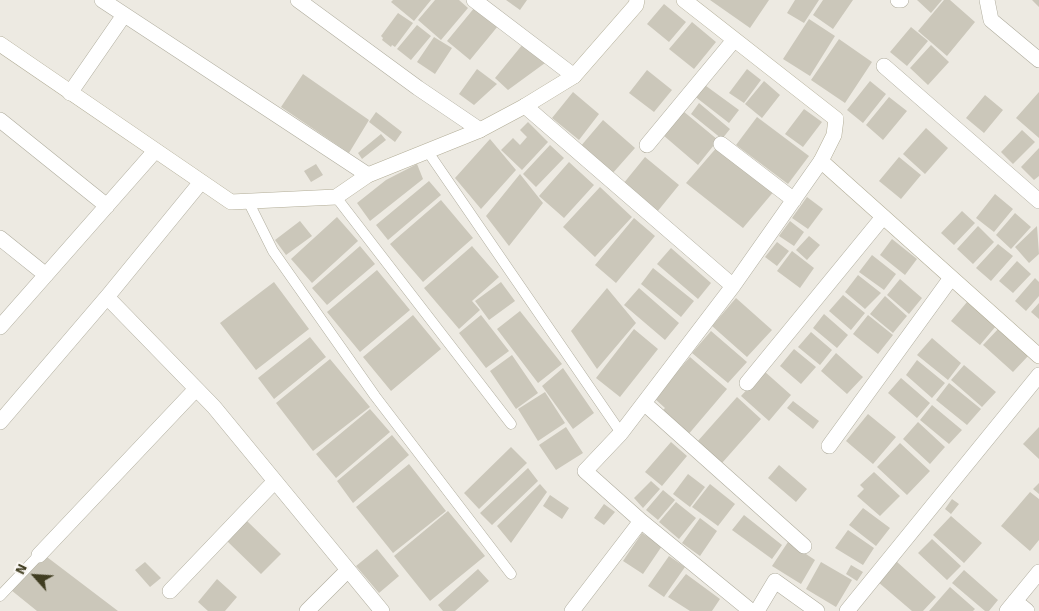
<!DOCTYPE html>
<html>
<head>
<meta charset="utf-8">
<style>
	body { margin:0 }
	#map { position:relative; width:1039px; height:611px; overflow:hidden; background:#edeae2; font-family:Signika,sans-serif }
	canvas { display:block }
	.north { position:absolute; left:10px; top:551px; width:50px; height:50px; -webkit-text-stroke:4px #faf7f3; paint-order:stroke; rotate:296deg; font-size:14px; font-weight:700; line-height:20px; text-align:center; color:#403d21 }
	.north::after { content:''; display:block; margin:auto; width:18px; height:22px; background:#403d21; clip-path:polygon(50% 0,100% 100%,50% 72%,0 100%) }
</style>
</head>
<body>
<div id="map">
<canvas width="1039" height="611"></canvas>
<div class="north">N</div>
</div>
<script>
const ctx = document.querySelector('canvas').getContext('2d');
ctx.lineJoin = 'round';
function paint(path, color) { ctx.fillStyle = color; ctx.fill(path, 'evenodd'); }
const poly = rows => new Path2D(rows.map(r => 'M' + r).join(''));
function trace(path, color, width, dash) { ctx.strokeStyle = color; ctx.lineWidth = width; ctx.lineCap = dash ? 'butt' : 'round'; ctx.setLineDash(dash || []); ctx.stroke(path); }
const building = poly([
	[393,0,431,0,414,21,391,2],
	[435,0,459,0,468,8,441,40,418,20],
	[506,0,527,0,520,10],
	[710,0,769,0,750,28],
	[795,0,819,0,804,23,787,13],
	[823,0,853,0,833,29,813,15],
	[917,0,942,0,931,13],
	[944,0,950,0,975,22,947,56,918,31],
	[1032,0,1039,0,1039,7],
	[664,4,686,22,669,42,647,24],
	[475,7,498,26,470,60,447,41],
	[398,13,413,23,395,47,392,45,391,47,382,40,383,38,381,36],
	[809,19,835,36,810,76,783,59],
	[692,22,716,42,694,69,669,49],
	[417,25,431,36,411,60,397,49],
	[911,27,928,41,907,66,890,52],
	[434,37,452,48,435,74,417,62],
	[839,39,872,62,845,103,811,80],
	[523,44,545,63,508,90,495,78],
	[931,45,949,62,928,85,910,68],
	[477,69,497,84,474,105,459,94],
	[747,69,761,80,744,103,729,93],
	[647,70,672,90,654,112,629,93],
	[303,74,369,120,349,153,281,107],
	[764,81,780,95,762,118,745,104],
	[870,81,886,94,863,123,847,110],
	[702,83,739,110,729,123,693,95],
	[573,92,599,114,579,140,552,118],
	[1039,92,1039,138,1016,118],
	[985,95,1003,110,984,133,966,118],
	[889,97,907,111,883,140,866,125],
	[699,103,730,129,722,139,691,114],
	[804,109,822,122,803,147,785,134],
	[683,111,718,140,698,165,663,135],
	[376,112,402,132,395,142,369,122],
	[757,117,809,156,788,184,736,145],
	[603,120,635,148,612,174,580,147],
	[528,122,548,142,522,170,501,150,513,138,520,145,527,137,520,130],
	[926,128,948,148,925,174,903,154],
	[1022,130,1035,142,1013,164,1001,152],
	[381,134,386,140,362,159,358,153],
	[490,139,516,170,481,209,455,178],
	[550,145,564,158,536,187,523,174],
	[718,146,775,190,743,228,686,183],
	[1039,148,1039,176,1034,180,1021,167],
	[645,157,679,185,657,212,623,184],
	[899,157,921,175,901,199,879,181],
	[569,162,594,185,564,218,539,196],
	[316,164,323,175,311,182,304,171],
	[417,164,423,179,370,221,357,203,386,180],
	[520,174,543,203,509,246,486,216],
	[429,181,441,195,388,240,376,225],
	[600,187,632,217,595,257,563,227],
	[995,194,1013,209,994,232,976,218],
	[807,197,823,209,808,229,792,218],
	[441,200,473,238,423,282,390,244],
	[962,211,975,223,954,245,941,233],
	[1015,213,1031,227,1011,249,996,235],
	[337,217,358,241,312,283,291,259],
	[634,218,655,236,616,283,595,265],
	[300,221,312,236,286,255,275,240],
	[790,221,804,232,794,246,779,236],
	[978,226,994,242,973,264,957,249],
	[1037,226,1039,254,1029,263,1015,247],
	[809,236,820,245,807,260,796,250],
	[892,239,917,259,905,275,880,255],
	[777,242,789,251,777,266,765,257],
	[998,244,1013,256,991,281,976,268],
	[360,246,375,264,327,305,312,288],
	[472,246,499,277,472,301,480,310,459,329,424,288],
	[671,248,711,283,698,299,657,264],
	[792,251,814,268,800,288,777,271],
	[872,255,896,274,884,290,859,272],
	[1017,261,1031,274,1013,293,999,281],
	[653,268,694,301,681,317,641,284],
	[377,270,410,310,360,352,327,312],
	[858,275,881,293,865,309,845,292],
	[1035,278,1039,282,1039,296,1026,311,1015,301],
	[900,279,922,298,909,314,887,295],
	[274,282,309,329,256,370,220,323],
	[501,282,515,301,489,320,475,301],
	[607,288,636,323,597,369,571,331],
	[639,288,679,323,665,340,624,305],
	[843,295,865,313,851,330,829,311],
	[885,296,907,316,893,333,870,314],
	[736,298,772,330,747,357,712,326],
	[967,302,996,326,980,345,951,321],
	[1039,303,1039,319,1031,312],
	[520,311,562,364,538,383,497,329],
	[824,314,848,335,837,348,813,328],
	[413,315,441,349,391,391,363,357],
	[481,315,509,351,486,368,459,333],
	[868,315,893,335,878,354,853,334],
	[999,328,1029,355,1013,372,983,345],
	[634,329,658,349,620,397,596,378],
	[711,331,747,362,728,383,692,353],
	[811,332,832,350,820,365,798,347],
	[310,337,326,357,274,399,258,378],
	[932,338,961,363,948,380,917,355],
	[794,349,816,367,801,384,780,366],
	[836,353,863,377,847,394,821,371],
	[512,355,538,393,516,409,490,371],
	[690,357,727,389,687,436,660,413,665,408,654,398],
	[330,359,370,407,313,451,276,403],
	[917,360,945,383,932,398,906,375],
	[964,365,996,392,982,407,951,380],
	[563,368,594,413,573,429,542,386],
	[764,371,791,395,769,421,741,396],
	[901,378,930,403,917,418,888,393],
	[949,383,981,409,967,425,936,400],
	[545,392,565,423,538,441,518,409],
	[737,397,761,419,722,463,697,442],
	[793,401,819,421,813,429,787,408],
	[932,405,962,430,949,444,920,420],
	[370,409,390,432,336,478,316,454],
	[868,414,896,437,873,464,846,441],
	[918,422,945,447,930,464,903,439],
	[566,427,583,453,556,470,539,445],
	[1039,427,1039,459,1023,444],
	[392,435,409,455,353,503,337,481],
	[671,442,687,456,662,486,645,472],
	[900,443,930,471,907,495,877,467],
	[511,447,527,463,479,509,464,493],
	[409,464,446,511,393,553,356,507],
	[779,465,807,489,796,502,768,478],
	[528,468,538,481,492,525,480,513],
	[874,472,900,496,880,516,857,496,864,489,860,485],
	[688,474,705,487,690,507,673,494],
	[651,481,660,489,643,508,634,498],
	[1039,483,1039,494,1033,489],
	[540,484,547,492,511,543,497,526],
	[710,484,735,504,718,526,692,507],
	[663,490,675,500,658,520,646,510],
	[1030,492,1039,499,1039,540,1030,551,1001,526],
	[550,495,569,508,562,519,543,506],
	[952,499,959,504,951,514,945,509],
	[676,502,696,518,679,539,659,522],
	[604,504,615,512,604,525,594,518],
	[863,508,890,528,876,546,849,525],
	[448,511,485,556,430,601,394,556],
	[744,515,782,545,772,559,732,530],
	[951,516,982,543,964,563,933,535],
	[700,518,717,531,700,556,682,543],
	[247,521,281,554,261,574,227,541],
	[848,530,874,548,863,565,835,548],
	[642,533,662,546,643,574,623,561],
	[932,539,961,566,947,580,918,553],
	[788,542,815,560,801,584,772,566],
	[377,549,399,576,379,593,356,566],
	[43,554,118,611,37,611,11,590],
	[669,556,685,567,664,597,648,586],
	[896,561,936,597,923,611,912,611,878,582],
	[145,562,161,578,150,587,135,570],
	[821,562,852,580,836,607,806,589],
	[851,565,863,572,857,581,846,574],
	[478,569,489,581,455,611,443,611,438,605],
	[964,570,998,600,989,611,985,611,952,583],
	[686,574,720,599,712,611,690,611,668,597],
	[217,579,237,597,225,611,208,611,198,602],
	[950,587,975,609,973,611,929,611]
]);
const lane = poly([
	[428,152,621,433],
	[336,197,511,424],
	[248,201,273,251,375,396,511,574],
	[0,596,39,555]
]);
const street = poly([
	[102,0,368,175],
	[298,0,418,88,480,130],
	[474,0,574,76],
	[898,0,901,0],
	[987,0,991,20,1039,60],
	[884,66,1039,201],
	[70,93,124,15],
	[525,106,733,286],
	[0,120,107,206],
	[721,144,794,200],
	[647,145,734,40],
	[0,238,46,275],
	[107,297,201,182],
	[0,327,155,151],
	[747,383,883,217],
	[644,403,804,546],
	[0,422,107,297,214,407,382,611],
	[829,446,951,278],
	[641,521,751,611],
	[39,555,196,389],
	[170,591,275,481],
	[1015,601,1027,611],
	[307,611,348,570],
	[572,611,641,521,585,471,621,433,733,286,821,161],
	[757,611,775,581,817,611],
	[847,611,1039,375],
	[1007,611,1039,572]
]);
const secondary = poly([
	[684,0,836,119,834,135,821,161,1039,356],
	[0,44,231,202,336,197,368,175,480,130,525,106,574,76,636,5,637,0]
]);
paint(building, '#cbc7ba');
trace(lane, '#afac9d', 11);
trace(street, '#afac9d', 16);
trace(secondary, '#b2ad97', 16);
trace(lane, '#fff', 10);
trace(street, '#fff', 15);
trace(secondary, '#fff', 15);
</script>
</body>
</html>
